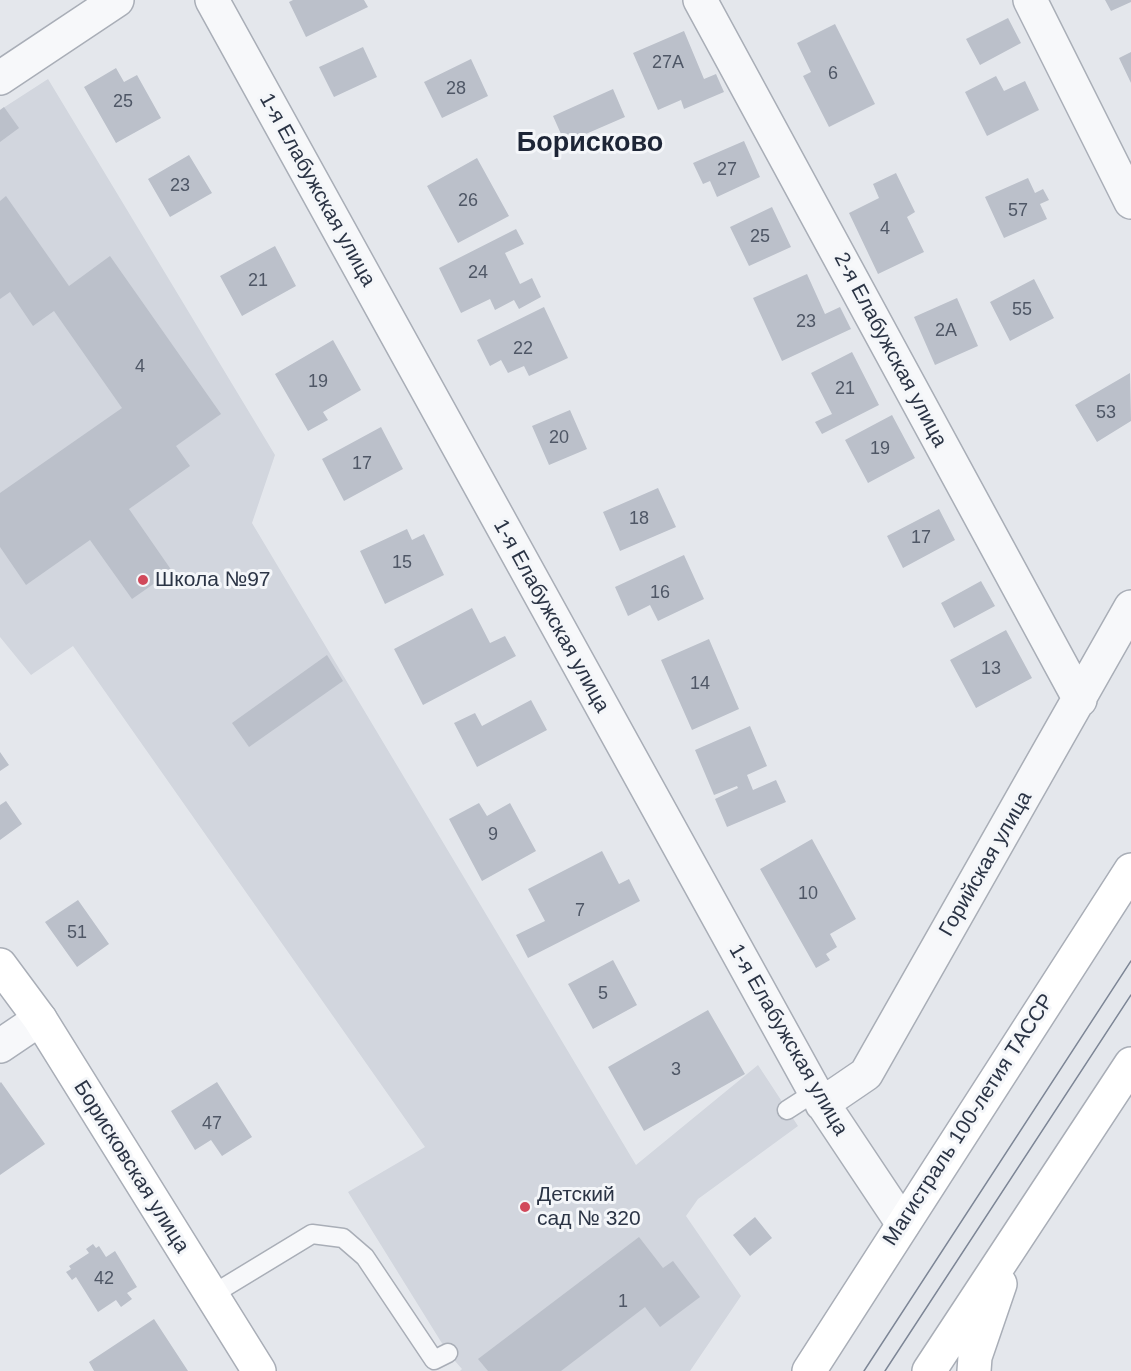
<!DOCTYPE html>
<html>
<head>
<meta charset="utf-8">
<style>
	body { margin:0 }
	canvas { display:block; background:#e4e7ec }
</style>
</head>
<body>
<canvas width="1131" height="1371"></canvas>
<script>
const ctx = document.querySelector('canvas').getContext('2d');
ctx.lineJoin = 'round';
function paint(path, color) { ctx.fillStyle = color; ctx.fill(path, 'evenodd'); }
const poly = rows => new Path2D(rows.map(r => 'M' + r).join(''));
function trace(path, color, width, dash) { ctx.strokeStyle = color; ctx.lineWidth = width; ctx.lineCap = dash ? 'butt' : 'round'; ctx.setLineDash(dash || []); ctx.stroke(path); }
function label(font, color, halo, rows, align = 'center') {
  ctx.font = font + ' Arial,sans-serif'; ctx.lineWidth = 6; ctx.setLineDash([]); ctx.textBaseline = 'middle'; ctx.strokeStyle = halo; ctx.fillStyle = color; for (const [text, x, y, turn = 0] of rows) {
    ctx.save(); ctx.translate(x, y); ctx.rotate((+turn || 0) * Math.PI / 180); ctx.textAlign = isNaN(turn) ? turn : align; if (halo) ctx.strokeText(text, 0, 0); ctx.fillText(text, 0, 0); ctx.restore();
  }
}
const built = poly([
	[48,79,275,455,252,523,636,1165,758,1065,798,1126,698,1199,686,1216,741,1296,690,1371,460,1371,462,1369,448,1353,348,1192,425,1147,73,646,31,675,0,637,0,110]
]);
const building = poly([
	[293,0,364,0,368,7,306,37,289,2],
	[1105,0,1131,0,1131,2,1111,11],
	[1008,18,1021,43,980,65,966,39],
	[835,24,875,104,829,127,803,76,811,72,797,43],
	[684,31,704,79,716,74,724,92,684,109,681,100,658,110,633,53],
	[363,47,377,77,334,97,319,67],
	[1131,52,1131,83,1119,58],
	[471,59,488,96,442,118,424,82],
	[116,68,124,82,137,75,161,118,116,143,84,87],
	[996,76,1004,91,1025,81,1039,110,987,136,965,92],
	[613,89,625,117,565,143,553,116],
	[4,107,19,128,0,142,0,110],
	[744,141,760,177,717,197,710,181,703,184,693,163],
	[189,155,212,193,170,217,148,179],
	[477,158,509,216,458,243,427,186],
	[896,173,915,212,907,217,924,252,878,274,849,213,879,198,873,184],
	[1028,178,1035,193,1043,189,1049,200,1040,204,1047,219,1004,238,985,197],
	[6,196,69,286,110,256,221,414,176,446,190,466,129,509,172,571,132,599,90,540,26,585,0,547,0,493,122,408,54,311,33,326,10,292,0,299,0,201],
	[772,207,791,247,749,266,730,227],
	[516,229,524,244,505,253,520,284,532,278,541,297,519,309,514,300,495,310,490,299,461,313,439,268],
	[275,246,296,286,242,316,220,276],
	[807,274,825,314,840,307,851,329,782,361,753,298],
	[1034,279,1054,318,1010,341,990,302],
	[957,298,978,346,935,365,914,317],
	[544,307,568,358,529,376,524,366,508,373,501,360,490,366,477,340],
	[333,340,361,390,323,412,328,420,308,431,275,374],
	[852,352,879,405,822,434,815,422,832,414,811,373],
	[1130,373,1131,421,1097,442,1075,405],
	[570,410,587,449,549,465,532,426],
	[892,415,915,458,868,483,845,440],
	[381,427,403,469,344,501,322,459],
	[658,488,676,527,620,551,603,512],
	[939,509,955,540,903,568,887,536],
	[407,529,412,540,424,534,444,575,385,604,360,551],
	[684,555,704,599,658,621,650,605,628,616,615,587],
	[981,581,995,606,954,628,941,603],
	[472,608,490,643,505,636,516,656,423,705,394,649],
	[1006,630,1032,678,976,708,950,660],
	[709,639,739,709,692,730,661,660],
	[327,655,343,681,249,747,232,723],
	[531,700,547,730,477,767,454,723,475,713,482,726],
	[750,726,767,766,747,775,753,790,776,780,786,802,727,827,715,799,738,788,737,786,714,795,695,750],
	[0,752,9,765,0,771],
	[6,801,22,824,0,840,0,805],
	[479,803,487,816,510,803,536,851,482,881,449,819],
	[812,839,856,919,830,934,837,947,826,954,830,960,816,968,760,869],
	[602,851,619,884,629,879,640,901,528,958,516,935,545,921,528,889],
	[78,900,109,944,77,967,45,922],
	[613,960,637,1005,593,1029,568,984],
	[708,1010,745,1074,644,1131,608,1067],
	[1,1082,45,1144,0,1175,0,1083],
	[217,1082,252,1137,222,1156,211,1140,195,1150,171,1111],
	[755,1217,772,1238,750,1256,733,1235],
	[639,1237,663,1268,673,1261,700,1297,660,1327,645,1307,561,1371,488,1371,478,1359],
	[93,1244,96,1248,99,1246,106,1257,115,1251,137,1287,127,1293,132,1299,121,1307,116,1300,98,1312,76,1277,72,1280,66,1272,71,1269,69,1266,89,1253,86,1249],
	[154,1319,188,1371,94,1371,89,1362]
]);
const lane = poly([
	[787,1110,815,1092],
	[210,1296,312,1234,343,1238,365,1257,434,1360,448,1353]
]);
const street = poly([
	[212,0,815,1092,903,1224],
	[700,0,1080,700],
	[1030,0,1131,202],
	[0,78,117,0],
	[0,1046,40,1019],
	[822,1104,866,1074,1131,607]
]);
const secondary = poly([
	[0,965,40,1019,259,1371],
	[809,1371,1131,870],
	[929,1371,1131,1064],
	[974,1371,975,1357,1000,1284]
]);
const tram = poly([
	[864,1371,1131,961],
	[885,1371,1131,995]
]);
const markers = [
	[143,580,6,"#d1495b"],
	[525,1207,6,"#d1495b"]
];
const numberNames = [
	["27А",668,63],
	["6",833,74],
	["28",456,89],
	["25",123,102],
	["27",727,170],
	["23",180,186],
	["26",468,201],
	["57",1018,211],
	["4",885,229],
	["25",760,237],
	["24",478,273],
	["21",258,281],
	["55",1022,310],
	["23",806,322],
	["2А",946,331],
	["22",523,349],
	["4",140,367],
	["19",318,382],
	["21",845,389],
	["53",1106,413],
	["20",559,438],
	["19",880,449],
	["17",362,464],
	["18",639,519],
	["17",921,538],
	["15",402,563],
	["16",660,593],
	["13",991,669],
	["14",700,684],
	["9",493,835],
	["10",808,894],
	["7",580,911],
	["51",77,933],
	["5",603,994],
	["3",676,1070],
	["47",212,1124],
	["42",104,1279],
	["1",623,1302]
];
const streetNames = [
	["1-я Елабужская улица",317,190,61],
	["2-я Елабужская улица",890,350,62],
	["1-я Елабужская улица",551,616,61],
	["Горийская улица",986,864,-60],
	["1-я Елабужская улица",788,1040,60],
	["Магистраль 100-летия ТАССР",969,1120,-57],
	["Борисковская улица",131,1167,58]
];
const poiNames = [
	["Школа №97",155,580],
	["Детский",537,1195],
	["сад № 320",537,1219]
];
const districtNames = [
	["Борисково",590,144]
];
paint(built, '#d2d6de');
paint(building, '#bbc0ca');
trace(lane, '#a9aeb7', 21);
trace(street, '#a9aeb7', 36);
trace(secondary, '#a9aeb7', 36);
trace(lane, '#f7f8fa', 18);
trace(street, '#f7f8fa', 33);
trace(secondary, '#fff', 33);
trace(tram, '#7d8696', 1.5);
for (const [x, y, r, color] of markers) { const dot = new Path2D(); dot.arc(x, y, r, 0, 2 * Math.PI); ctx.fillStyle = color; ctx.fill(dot); trace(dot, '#f4f6f9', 2); }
label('18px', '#4f5766', null, numberNames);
label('21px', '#2b3445', '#f4f6f9', streetNames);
label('21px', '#2b3445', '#f4f6f9', poiNames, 'left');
label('bold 27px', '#1d2536', '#f4f6f9', districtNames);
</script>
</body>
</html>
